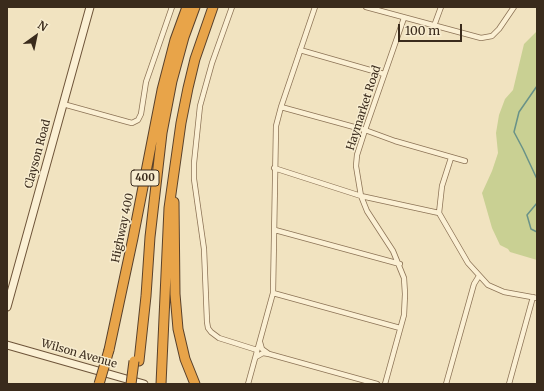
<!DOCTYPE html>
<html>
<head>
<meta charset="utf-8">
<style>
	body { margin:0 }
	#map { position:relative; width:544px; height:391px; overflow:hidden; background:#f1e3c0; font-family:Merriweather,serif }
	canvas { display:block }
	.frame { position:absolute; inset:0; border:8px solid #3a2b1c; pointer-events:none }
	.north { position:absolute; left:16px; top:16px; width:40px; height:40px; -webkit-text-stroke:3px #f8edd0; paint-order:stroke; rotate:33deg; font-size:11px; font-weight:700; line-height:16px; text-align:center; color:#3a2b1c }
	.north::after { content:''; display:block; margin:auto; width:14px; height:18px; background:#3a2b1c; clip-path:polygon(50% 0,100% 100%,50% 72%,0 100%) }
	.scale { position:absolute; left:398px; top:24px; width:64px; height:18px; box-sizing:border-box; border:2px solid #3a2b1c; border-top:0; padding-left:5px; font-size:12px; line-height:14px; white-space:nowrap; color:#3a2b1c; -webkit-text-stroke:3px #f8edd0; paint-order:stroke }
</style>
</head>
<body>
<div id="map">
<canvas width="544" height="391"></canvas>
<div class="frame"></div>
<div class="north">N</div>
<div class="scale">100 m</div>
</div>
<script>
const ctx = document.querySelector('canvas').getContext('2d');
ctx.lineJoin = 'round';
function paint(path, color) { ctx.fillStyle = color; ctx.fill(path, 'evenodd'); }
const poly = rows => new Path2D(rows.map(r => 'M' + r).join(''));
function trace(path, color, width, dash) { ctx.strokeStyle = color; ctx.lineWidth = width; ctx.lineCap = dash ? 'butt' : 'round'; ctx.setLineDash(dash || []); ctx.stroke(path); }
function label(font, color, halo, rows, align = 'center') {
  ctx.font = font + ' Merriweather,serif'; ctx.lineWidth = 3; ctx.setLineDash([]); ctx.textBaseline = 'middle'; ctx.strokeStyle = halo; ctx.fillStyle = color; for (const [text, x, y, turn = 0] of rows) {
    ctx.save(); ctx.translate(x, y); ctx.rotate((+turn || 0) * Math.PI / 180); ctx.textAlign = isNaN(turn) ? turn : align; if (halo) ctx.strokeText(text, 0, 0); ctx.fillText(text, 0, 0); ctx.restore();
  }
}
const green = poly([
	[537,31,537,260,510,252,508,249,500,245,492,228,482,193,492,171,498,153,496,133,499,115,505,99,513,90,524,44]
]);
const stream = poly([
	[537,86,519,112,514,132,523,149,537,179],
	[537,203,527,215,531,229,537,232]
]);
const street = poly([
	[232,7,212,63,200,106,194,163,194,179,204,249,207,322,208,328,211,332,219,338,257,350],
	[366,7,481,38,492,36,499,29,514,7],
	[434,26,441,7],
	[300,50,384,74],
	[63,104,128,122,132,123,138,120,141,114,146,82,172,7],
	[281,107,365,130,395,141,465,161],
	[451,158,442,186,439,213,468,263,488,285,504,292,537,298],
	[274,168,361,196,439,213],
	[275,230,400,264],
	[273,293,400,328],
	[260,342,262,349,269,354],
	[256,357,263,353,269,354,377,384],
	[248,384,273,293,276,126,281,107,315,7],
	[385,384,404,315,405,294,404,278,393,251,367,211,361,196,356,166,357,155,365,130,404,18],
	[446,384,474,284,479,276],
	[509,384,533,297]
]);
const secondary = poly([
	[7,307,90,7],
	[7,345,144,384]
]);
const highway = poly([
	[174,202,175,294,178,329,185,359,195,384],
	[109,350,133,238,162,90,175,40,187,7],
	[139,361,146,296,150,237,162,133,172,81,184,37,195,7],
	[161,384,169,208,181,123,188,88,195,59,213,7]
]);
const highwayBridge = poly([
	[99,384,109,350],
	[131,384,134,361]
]);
const shields = [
	[145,178,28]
];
const shieldNames = [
	["400",145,178]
];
const streetNames = [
	["Haymarket Road",364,108,-72],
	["Clayson Road",38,154,-75],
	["Highway 400",123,228,-78],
	["Wilson Avenue",79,354,16]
];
paint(green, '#c9d093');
trace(stream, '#699288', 1.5);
trace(street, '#8c7356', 6);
trace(secondary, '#6e5439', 9);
trace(highway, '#59412b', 11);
trace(street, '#fbf0d4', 4.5);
trace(secondary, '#fbf0d4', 7);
trace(highway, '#e8a449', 9);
trace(highwayBridge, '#59412b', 11, []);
trace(highwayBridge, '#e8a449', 9);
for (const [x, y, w] of shields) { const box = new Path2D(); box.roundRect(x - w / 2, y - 8, w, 16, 3); ctx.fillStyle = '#f8edd0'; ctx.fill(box); trace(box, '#3a2b1c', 1); }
label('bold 10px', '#3a2b1c', null, shieldNames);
label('11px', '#3a2b1c', '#f8edd0', streetNames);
</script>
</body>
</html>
